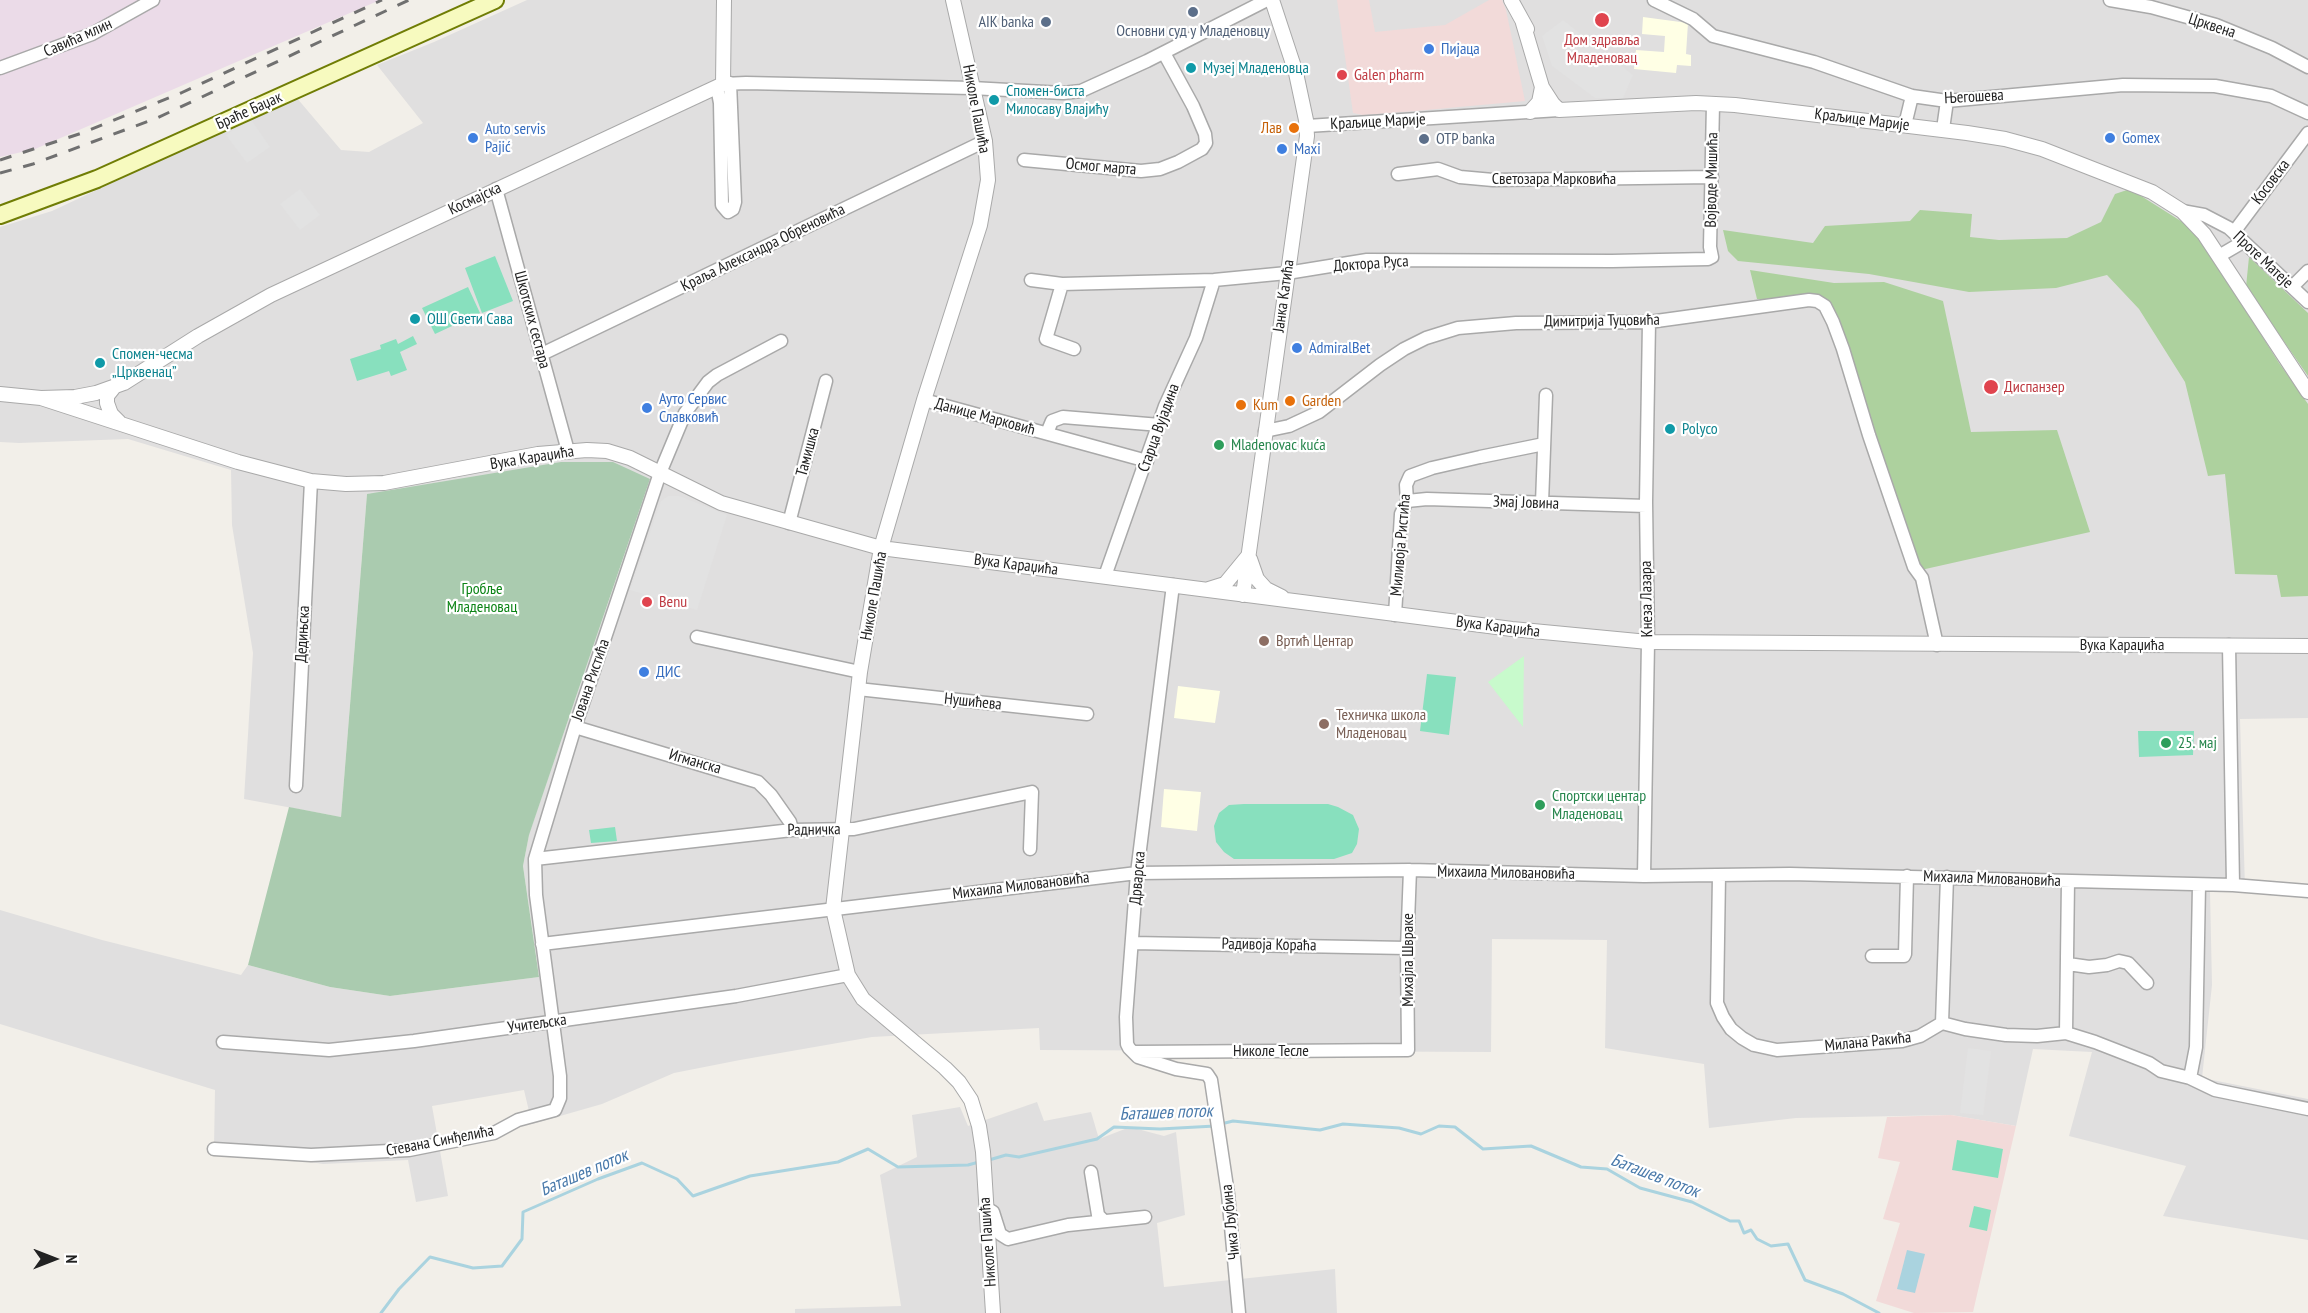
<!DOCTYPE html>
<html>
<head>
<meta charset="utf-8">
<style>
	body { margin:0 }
	#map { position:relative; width:2308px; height:1313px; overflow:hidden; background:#f2efe9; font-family:"PT Sans Narrow",sans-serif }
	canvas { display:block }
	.north { position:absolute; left:24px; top:1229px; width:60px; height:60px; -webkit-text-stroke:4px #fff; paint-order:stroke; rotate:90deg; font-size:16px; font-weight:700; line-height:24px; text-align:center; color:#222 }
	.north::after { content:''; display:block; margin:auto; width:21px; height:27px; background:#222; clip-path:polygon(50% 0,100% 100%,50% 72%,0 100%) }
</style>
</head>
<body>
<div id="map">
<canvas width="2308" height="1313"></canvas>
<div class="north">N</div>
</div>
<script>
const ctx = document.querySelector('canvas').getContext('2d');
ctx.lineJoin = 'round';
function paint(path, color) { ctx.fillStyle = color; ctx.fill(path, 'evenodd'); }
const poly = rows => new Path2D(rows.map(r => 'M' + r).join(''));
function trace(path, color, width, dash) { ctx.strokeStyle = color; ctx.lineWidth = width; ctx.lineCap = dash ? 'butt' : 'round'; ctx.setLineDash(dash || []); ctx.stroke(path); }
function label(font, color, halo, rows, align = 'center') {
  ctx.font = font + ' "PT Sans Narrow",sans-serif'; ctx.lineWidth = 4.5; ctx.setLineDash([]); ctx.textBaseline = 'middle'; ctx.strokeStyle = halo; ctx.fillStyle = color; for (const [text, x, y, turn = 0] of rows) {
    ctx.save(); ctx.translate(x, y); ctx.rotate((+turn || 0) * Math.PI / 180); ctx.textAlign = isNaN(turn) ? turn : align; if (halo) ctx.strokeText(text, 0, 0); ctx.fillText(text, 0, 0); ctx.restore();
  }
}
const residential = poly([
	[527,0,2308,0,2308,718,2240,719,2245,888,2210,892,2212,985,2202,1078,2308,1099,2308,1240,2163,1216,2186,1166,2069,1136,2092,1052,2033,1049,2016,1126,1951,1115,1796,1118,1709,1128,1704,1064,1605,1048,1607,940,1492,939,1491,1052,1040,1050,1039,1028,872,1037,740,1060,674,1073,602,1104,532,1124,524,1090,432,1106,448,1196,416,1202,408,1160,323,1164,214,1147,215,1090,0,1024,0,910,102,940,241,975,248,965,330,987,390,996,539,977,523,866,529,834,650,479,367,494,341,817,244,799,253,653,232,525,231,470,128,439,19,443,0,442,0,227,52,211,296,97,341,150,369,152,423,123,377,65,434,42],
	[1037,1102,1044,1121,1091,1112,1099,1139,1130,1127,1164,1136,1176,1132,1185,1215,1157,1223,1164,1287,1335,1269,1337,1313,795,1313,795,1309,901,1306,880,1175,917,1157,912,1115,960,1107,968,1126]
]);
const commercial = poly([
	[1337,0,1369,0,1375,32,1445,25,1489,0,1502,0,1506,10,1525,101,1415,111,1363,115,1353,113],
	[1951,1115,2016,1126,1973,1312,1914,1313,1876,1301,1900,1223,1883,1219,1900,1162,1878,1158,1887,1117]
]);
const industrial = poly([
	[0,0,380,0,35,149,0,157]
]);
const education = poly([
	[1643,17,1688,23,1686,54,1691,55,1691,66,1677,65,1676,73,1634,69,1636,50,1664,52,1665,36,1642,34],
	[1178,686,1220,691,1215,723,1174,718],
	[1164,789,1201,792,1197,831,1161,827]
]);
const forest = poly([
	[2130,189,2195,230,2279,363,2308,404,2308,596,2281,597,2277,575,2235,574,2225,474,2208,476,2185,382,2139,309,2107,275,2056,288,1969,292,1869,274,1738,261,1728,251,1723,230,1813,243,1825,226,1910,221,1920,210,1972,214,1970,237,1999,240,2067,238,2101,222,2115,194],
	[2249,257,2308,313,2308,376,2246,287],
	[1750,270,1834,283,1884,282,1943,301,1971,432,2057,430,2090,532,1921,570,1825,299,1757,299]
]);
const cemetery = poly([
	[561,462,613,462,650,479,529,835,523,866,539,977,390,996,330,987,248,965,289,807,341,817,367,494]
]);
const park = poly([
	[1524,656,1523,727,1488,682]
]);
const pitch = poly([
	[495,256,513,301,482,313,465,268],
	[468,287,480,313,435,334,422,308],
	[413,336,417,344,400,352,407,370,391,376,389,371,357,381,350,359,381,349,380,345,396,339,398,344],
	[1427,674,1456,677,1449,735,1420,731],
	[2138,731,2194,731,2193,755,2139,757],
	[1244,804,1328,804,1338,807,1353,815,1359,829,1357,844,1352,853,1334,859,1234,859,1224,852,1216,842,1214,826,1219,813,1229,805],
	[615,827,617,841,591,843,589,830],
	[1957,1140,2003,1149,1998,1178,1952,1170],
	[1974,1206,1991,1210,1987,1231,1969,1227]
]);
const parking = poly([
	[1563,20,1633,75,1623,98,1595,98,1552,66,1542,36],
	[250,118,270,147,247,163,226,135],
	[300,189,320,215,300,230,280,204],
	[668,496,679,496,727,515,697,610,630,590,661,501],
	[1968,1048,1991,1051,1983,1115,1960,1113]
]);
const water = poly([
	[1907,1250,1925,1254,1915,1293,1897,1289]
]);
const stream = poly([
	[1221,1124,1233,1121,1320,1130,1343,1124,1399,1128,1421,1134,1439,1126,1455,1127,1483,1149,1531,1146,1581,1167,1607,1169,1640,1188,1692,1202,1730,1221,1739,1221,1744,1233,1751,1230,1757,1239,1771,1246,1788,1244,1805,1280,1843,1294,1879,1313],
	[989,1160,1006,1155,1019,1157,1097,1139,1114,1127,1160,1129,1215,1126],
	[381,1313,399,1289,430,1257,473,1268,502,1266,522,1239,523,1212,598,1179,642,1163,677,1179,693,1196,750,1176,838,1162,868,1149,898,1167,968,1165,979,1162]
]);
const minor = poly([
	[1654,0,1693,19,1713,36,1814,62,1912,96,1947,101,2123,85,2215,86,2271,96,2308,113],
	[2110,0,2151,7,2216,25,2272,48,2308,67],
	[0,68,92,34,153,0],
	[723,84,746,83,972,88,1063,93,1081,91,1147,61,1267,0],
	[717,87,720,103,722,205,728,212,733,209,735,202,730,83],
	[1905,125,1912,96],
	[1307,126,1559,110],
	[1943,129,1947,101],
	[1024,160,1141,171,1160,169,1178,162,1202,149,1206,143,1205,134,1193,106,1164,53],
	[1398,174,1438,169,1460,177,1493,180,1712,177],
	[496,189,568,451],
	[2182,211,2204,215,2229,228,2308,302],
	[2234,232,2308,133],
	[2219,256,2243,242],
	[1031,280,1062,284,1214,280,1287,273,1367,260,1612,261,1708,259,1712,257,1710,247,1713,104],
	[1062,284,1046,339,1074,349],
	[2292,287,2308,271],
	[542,354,985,141],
	[924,400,1147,461],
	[1265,431,1289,426,1319,412,1380,365,1404,349,1426,338,1458,328,1516,323,1649,322,1809,300,1817,301,1825,306,1833,322,1843,349,1869,435,1914,567,1922,578,1937,645],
	[1047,433,1052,421,1063,417,1160,425],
	[1407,501,1427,499,1646,506],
	[1542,503,1546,395],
	[789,523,826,381],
	[1105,576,1165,406,1196,338,1214,280],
	[1173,585,1137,873,1126,1017,1127,1044,1129,1048,1138,1057,1176,1069,1207,1074,1211,1080,1228,1194,1239,1313],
	[1395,615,1401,514,1407,501,1406,485,1410,476,1432,468,1480,457,1544,444],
	[697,637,860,672],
	[858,689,1087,714],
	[575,727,758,782,771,795,790,822,792,830],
	[296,786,311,481],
	[535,859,792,830,854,829,1032,792,1030,849],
	[1719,875,1717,1003,1723,1017,1731,1029,1742,1038,1754,1045,1777,1050,1902,1041,1920,1036,1942,1023,1965,1029,2006,1035,2037,1036,2066,1033,2095,1042,2149,1063,2161,1071,2190,1078,2215,1090,2308,1109],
	[1644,876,1648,642,1646,502,1649,322],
	[2233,885,2308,891],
	[1132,943,1407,948],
	[542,944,1137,873,1410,870,1644,876,1790,874,2233,885,2229,645],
	[1872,956,1904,956,1905,954,1907,876],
	[2068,964,2089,967,2107,965,2119,961,2128,963,2147,983],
	[1942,1023,1947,877],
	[2066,1033,2068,881],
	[223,1042,329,1050,414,1041,736,996,848,975],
	[1136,1052,1408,1050,1407,948,1410,870],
	[2190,1078,2196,1047,2199,885],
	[214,1149,311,1155,409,1150,494,1133,518,1120,555,1110,560,1098,560,1076,536,895,535,859,575,727,660,473,685,413,708,382,717,375,781,341],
	[1091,1172,1098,1215,1103,1220],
	[986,1208,993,1212,1000,1234,1008,1239,1068,1225,1145,1217]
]);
const tertiary = poly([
	[953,0,985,141,988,180,980,225,924,400,881,548,860,672,833,909,848,975,863,999,945,1068,959,1082,971,1100,979,1126,983,1152,993,1313],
	[1511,0,1527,29],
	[1523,23,1542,87,1553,104,1559,110,1696,103,1735,105,1967,133,2005,139,2042,149,2152,192,2182,211,2204,234,2308,392],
	[1530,112,1539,102,1542,87],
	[115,386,107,396,107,403,111,414,119,422],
	[0,394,41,398,75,397,96,393,124,383,198,336,271,295,723,84,724,0],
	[41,398,238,462,311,481,346,484,384,483,538,454,587,450,607,451,630,458,721,503,881,548,1512,629,1648,642,2308,646],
	[1250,559,1257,579,1266,589,1282,597],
	[1209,589,1225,584,1248,556],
	[1243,595,1307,136,1306,120,1296,73,1272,0]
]);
const secondary = poly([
	[0,215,97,179,495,0]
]);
const rail = poly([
	[0,160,82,133,181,93,382,0],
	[0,173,33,164,157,118,409,0]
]);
const markers = [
	[1193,12,6,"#5c6f8a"],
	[1602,20,8,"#e0444e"],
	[1046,22,6,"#5c6f8a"],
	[1429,49,6,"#3f7fe0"],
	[1191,68,6,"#0f9aa8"],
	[1342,75,6,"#e0444e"],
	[994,100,6,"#0f9aa8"],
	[1294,128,6,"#e8710a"],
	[473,138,6,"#3f7fe0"],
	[2110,138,6,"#3f7fe0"],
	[1424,139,6,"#5c6f8a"],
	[1282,149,6,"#3f7fe0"],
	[415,319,6,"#0f9aa8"],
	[1297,348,6,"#3f7fe0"],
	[100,363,6,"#0f9aa8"],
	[1991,387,8,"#e0444e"],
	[1290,401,6,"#e8710a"],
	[1241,405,6,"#e8710a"],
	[647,408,6,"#3f7fe0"],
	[1670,429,6,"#0f9aa8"],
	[1219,445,6,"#2e9e5b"],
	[647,602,6,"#e0444e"],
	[1264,641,6,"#8d6e63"],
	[644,672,6,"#3f7fe0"],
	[1324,724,6,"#8d6e63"],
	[2166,743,6,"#2e9e5b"],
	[1540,805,6,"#2e9e5b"]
];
const serviceNames = [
	["AIK banka",1034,22],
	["Основни суд у Младеновцу",1193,31,"center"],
	["OTP banka",1436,139,"left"]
];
const streetNames = [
	["Црквена",2212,26,18],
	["Савића млин",78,38,-24],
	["Његошева",1974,97,-3],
	["Николе Пашића",976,109,79],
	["Браће Баџак",249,111,-24],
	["Краљице Марије",1862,120,7],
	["Краљице Марије",1378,122,-3],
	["Осмог марта",1101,167,5],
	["Светозара Марковића",1554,179],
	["Војводе Мишића",1712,180,-89],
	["Косовска",2271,182,-53],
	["Космајска",475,199,-25],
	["Краља Александра Обреновића",763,248,-26],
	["Проте Матеје",2263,260,43],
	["Доктора Руса",1371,264,-4],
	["Јанка Катића",1284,296,-82],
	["Шкотских сестара",532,320,75],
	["Димитрија Туцовића",1602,321,-1],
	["Данице Марковић",985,417,15],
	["Старца Вујадина",1159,428,-70],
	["Тамишка",808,452,-75],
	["Вука Караџића",532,458,-9],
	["Змај Јовина",1526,503,2],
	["Миливоја Ристића",1401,545,-85],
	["Вука Караџића",1016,565,7],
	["Николе Пашића",874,596,-80],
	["Кнеза Лазара",1647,599,-91],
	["Вука Караџића",1498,627,7],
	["Дедињска",303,634,-87],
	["Вука Караџића",2122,645],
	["Јована Ристића",591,680,-71],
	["Нушићева",973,702,6],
	["Игманска",695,762,16],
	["Радничка",814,830,-1],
	["Михаила Миловановића",1506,873,1],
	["Дрварска",1138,878,-85],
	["Михаила Миловановића",1992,879,2],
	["Михаила Миловановића",1021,886,-7],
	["Радивоја Кораћа",1269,945,1],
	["Михајла Швраке",1408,960,-90],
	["Учитељска",537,1024,-8],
	["Милана Ракића",1868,1042,-6],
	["Николе Тесле",1271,1051],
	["Стевана Синђелића",440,1141,-11],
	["Чика Љубина",1231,1222,-96],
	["Николе Пашића",988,1242,-94]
];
const healthNames = [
	["Дом здравља",1602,40,"center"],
	["Младеновац",1602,58,"center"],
	["Galen pharm",1354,75],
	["Диспанзер",2004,387],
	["Benu",659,602]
];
const shopNames = [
	["Пијаца",1441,49],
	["Auto servis",485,129],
	["Pajić",485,147],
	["Gomex",2122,138],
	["Maxi",1294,149],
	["AdmiralBet",1309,348],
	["Ауто Сервис",659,399],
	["Славковић",659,417],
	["ДИС",656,672]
];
const cultureNames = [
	["Музеј Младеновца",1203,68],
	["Спомен-биста",1006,91],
	["Милосаву Влајићу",1006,109],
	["ОШ Свети Сава",427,319],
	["Спомен-чесма",112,354],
	["„Црквенац”",112,372],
	["Polyco",1682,429]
];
const foodNames = [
	["Лав",1282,128,"right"],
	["Garden",1302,401],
	["Kum",1253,405]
];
const leisureNames = [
	["Mladenovac kuća",1231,445],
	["25. мај",2178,743],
	["Спортски центар",1552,796],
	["Младеновац",1552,814]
];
const parkNames = [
	["Гробље",482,589],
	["Младеновац",482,607]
];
const educationNames = [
	["Вртић Центар",1276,641],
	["Техничка школа",1336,715],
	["Младеновац",1336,733]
];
const waterNames = [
	["Баташев поток",1166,1113,-2],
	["Баташев поток",584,1173,-23],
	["Баташев поток",1655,1176,21]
];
paint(residential, '#e0dfdf');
paint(commercial, '#f2dad9');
paint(industrial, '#ebdbe8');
paint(education, '#ffffe5');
paint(forest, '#add19e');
paint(cemetery, '#aacbaf');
paint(park, '#c8facc');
paint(pitch, '#88e0be');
paint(parking, '#e2e2e2');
paint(water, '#aad3df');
trace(stream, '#aad3df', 3);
trace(minor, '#a9a9a9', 15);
trace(tertiary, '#a9a9a9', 16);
trace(secondary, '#707d05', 20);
trace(minor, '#fff', 12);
trace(tertiary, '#fff', 14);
trace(secondary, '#f7fabf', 16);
trace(rail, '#707070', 3, [12, 12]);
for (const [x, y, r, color] of markers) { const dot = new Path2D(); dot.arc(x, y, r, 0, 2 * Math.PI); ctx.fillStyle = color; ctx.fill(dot); trace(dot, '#fff', 2); }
label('16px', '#4e5e75', '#fff', serviceNames, 'right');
label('16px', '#222', '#fff', streetNames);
label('16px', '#be3a42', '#fff', healthNames, 'left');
label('16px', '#366cbe', '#fff', shopNames, 'left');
label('16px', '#0d838f', '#fff', cultureNames, 'left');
label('16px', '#c56008', '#fff', foodNames, 'left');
label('16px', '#27864d', '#fff', leisureNames, 'left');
label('16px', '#0c8416', '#fff', parkNames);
label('16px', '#785e54', '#fff', educationNames, 'left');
label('italic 18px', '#4a7aab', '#fff', waterNames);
</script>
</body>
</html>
